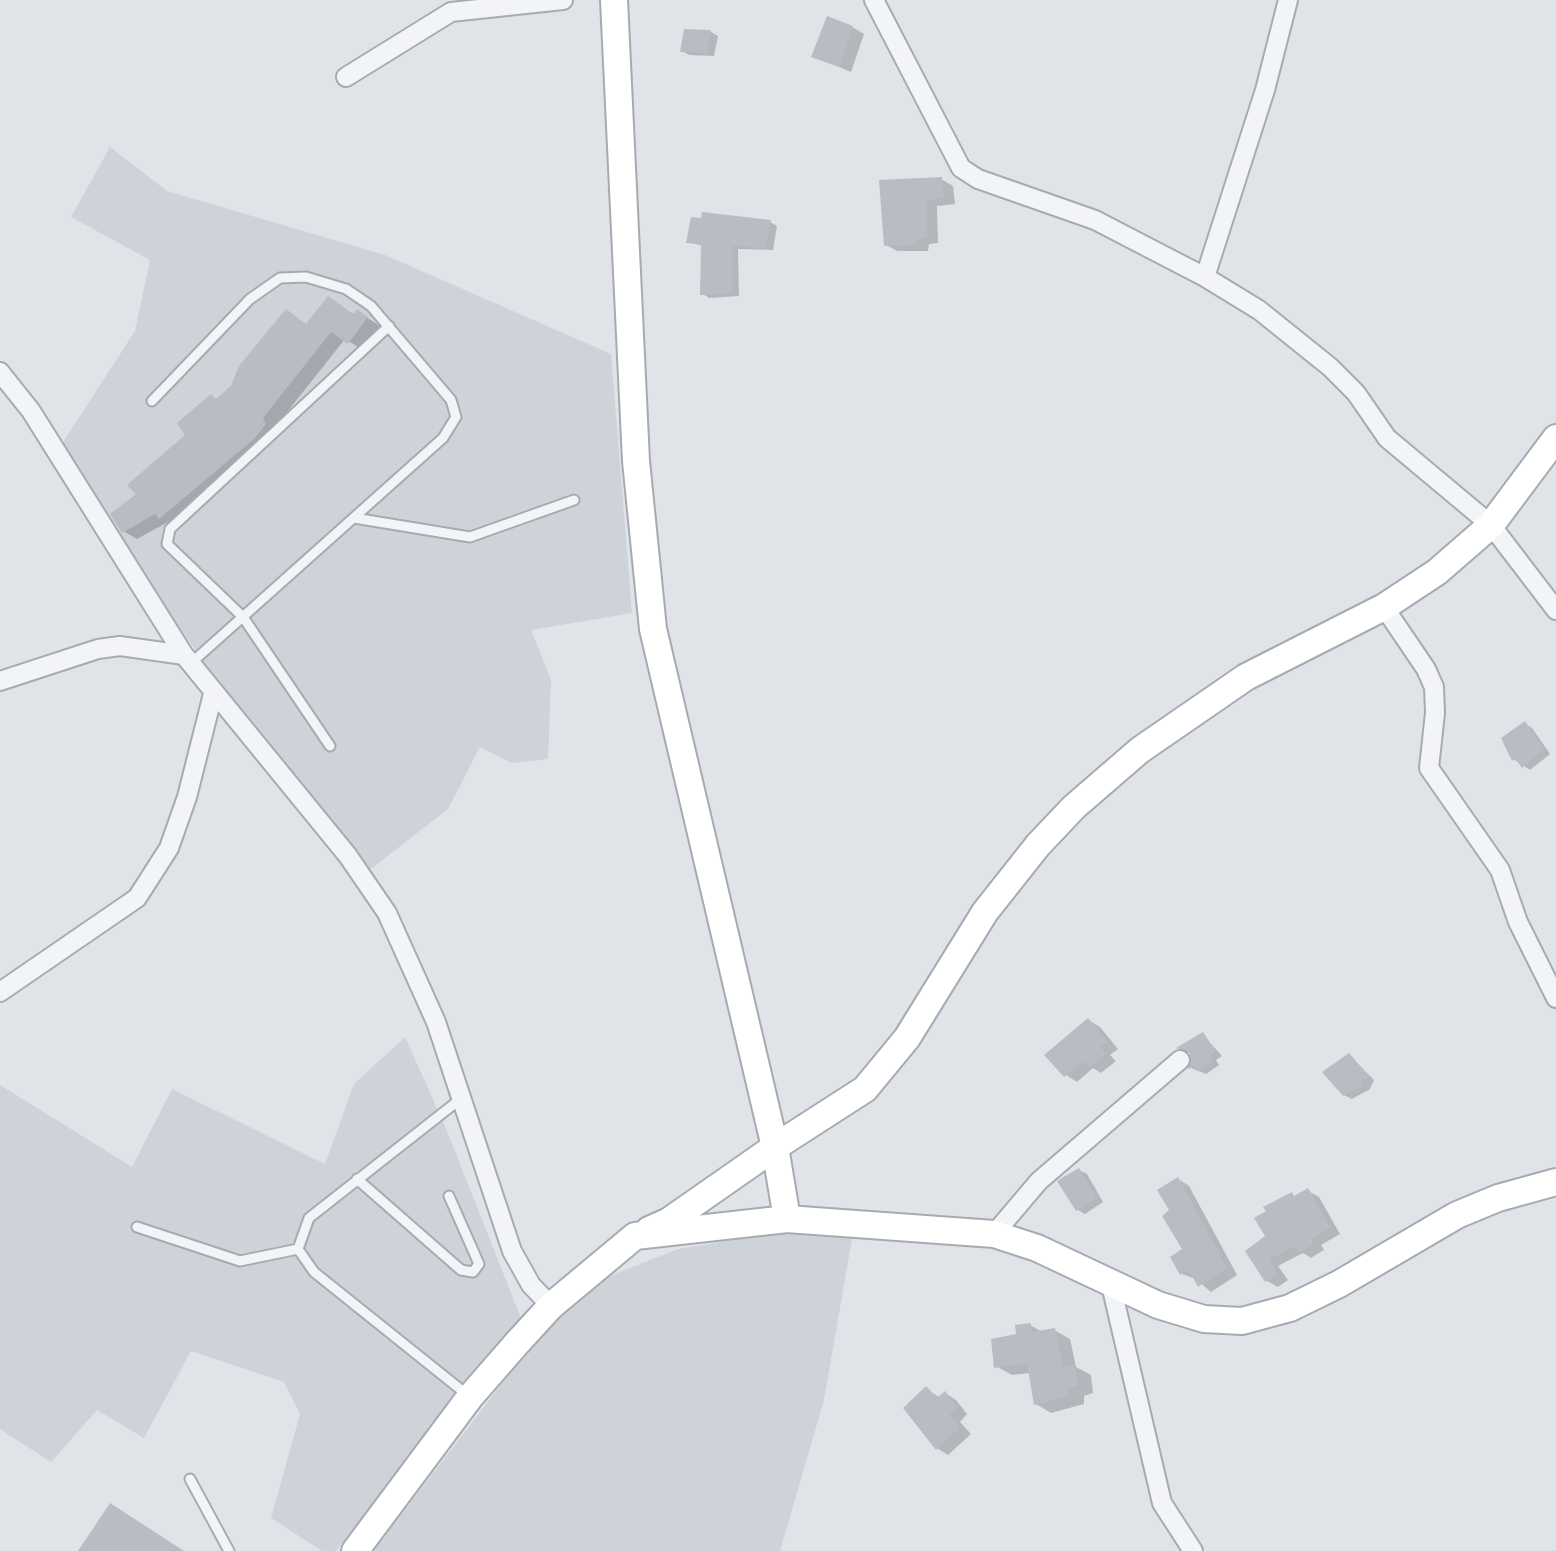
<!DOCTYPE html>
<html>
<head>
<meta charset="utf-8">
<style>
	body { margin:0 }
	canvas { display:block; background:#e0e4e8 }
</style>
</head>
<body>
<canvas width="1556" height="1551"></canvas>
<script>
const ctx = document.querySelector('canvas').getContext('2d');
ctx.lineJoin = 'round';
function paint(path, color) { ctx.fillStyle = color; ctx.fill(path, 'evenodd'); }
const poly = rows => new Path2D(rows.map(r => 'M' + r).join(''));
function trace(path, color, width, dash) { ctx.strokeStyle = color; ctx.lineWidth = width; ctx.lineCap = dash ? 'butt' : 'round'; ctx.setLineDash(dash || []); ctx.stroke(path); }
const built = poly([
	[110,147,167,191,385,255,611,354,632,613,531,630,551,680,548,759,512,763,480,747,448,809,367,872,233,705,58,450,135,331,150,260,71,217],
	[405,1037,445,1126,521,1318,336,1551,322,1551,271,1518,300,1414,284,1382,191,1351,144,1438,97,1410,51,1462,0,1429,0,1085,132,1167,172,1089,325,1164,354,1084],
	[853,1233,824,1400,780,1551,373,1551,574,1290,678,1249,773,1234]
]);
const shadow = poly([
	[852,27,864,34,851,72,813,56],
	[711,32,718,36,714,56,689,55,682,51],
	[941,179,953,186,955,204,937,206,938,243,929,244,928,251,897,251,886,245],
	[770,222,777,226,773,250,738,249,739,296,709,298,702,293,703,246,688,242],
	[358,312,380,326,363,350,345,339,276,426,279,432,269,445,174,525,168,522,137,539,123,531,139,495,218,400,308,325],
	[1525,724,1532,728,1550,754,1530,770,1513,759],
	[1088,1020,1100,1027,1118,1049,1110,1055,1116,1061,1101,1073,1093,1068,1077,1082,1066,1075],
	[1203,1035,1222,1056,1216,1060,1219,1065,1206,1074,1191,1068],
	[1349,1055,1374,1080,1370,1089,1352,1099,1344,1095],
	[1079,1170,1087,1174,1103,1202,1085,1214,1078,1210],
	[1178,1179,1189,1186,1237,1275,1211,1292,1196,1279,1182,1274,1185,1249,1172,1210],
	[1308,1191,1319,1197,1340,1234,1321,1245,1324,1250,1311,1258,1303,1253,1278,1266,1288,1280,1278,1287,1267,1281,1248,1252,1267,1237,1291,1194,1296,1197],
	[1030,1325,1042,1332,1054,1330,1070,1339,1076,1367,1091,1375,1093,1393,1084,1396,1084,1404,1051,1413,1036,1404,1031,1373,1012,1375,996,1366],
	[927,1389,940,1398,945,1393,956,1400,967,1414,960,1422,971,1434,948,1455,937,1448]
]);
const building = poly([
	[827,16,853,26,839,67,811,57],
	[684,29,711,30,707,53,680,52],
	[942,177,944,198,927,201,927,237,917,239,916,245,884,246,879,180],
	[702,212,771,220,766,248,732,246,732,293,700,295,701,244,686,243,691,217,701,218],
	[328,296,353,314,357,309,368,317,348,344,331,332,263,418,266,424,255,438,159,519,155,514,122,533,110,514,136,494,127,485,185,435,177,423,211,394,216,399,231,386,239,366,286,309,306,324],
	[1525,721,1544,749,1522,768,1515,758,1512,761,1501,738],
	[1088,1018,1108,1042,1100,1047,1106,1054,1089,1068,1083,1061,1064,1077,1044,1055],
	[1203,1032,1216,1052,1210,1056,1213,1061,1197,1071,1194,1066,1188,1069,1190,1053,1176,1048],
	[1349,1053,1369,1076,1362,1082,1364,1085,1343,1096,1322,1072],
	[1079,1168,1097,1198,1076,1211,1057,1181],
	[1178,1177,1227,1268,1198,1287,1189,1270,1180,1275,1170,1257,1182,1249,1162,1216,1169,1210,1157,1190],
	[1308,1188,1330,1228,1311,1239,1314,1244,1299,1253,1294,1246,1269,1260,1278,1274,1265,1282,1245,1251,1265,1236,1254,1218,1266,1211,1263,1207,1292,1192,1294,1196],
	[1031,1323,1031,1332,1055,1328,1063,1367,1075,1364,1078,1385,1069,1388,1069,1396,1034,1405,1027,1363,994,1368,991,1339,1016,1334,1015,1325],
	[926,1386,937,1398,945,1391,957,1407,949,1415,960,1427,936,1450,903,1408],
	[110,1503,184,1551,78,1551]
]);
const lane = poly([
	[152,401,250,299,280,278,306,277,346,289,371,306,451,400,456,417,443,438,190,664],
	[354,518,470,537,574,500],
	[330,746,243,617,167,544,170,529,389,326],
	[463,1097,309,1218,298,1249,314,1272,470,1397],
	[357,1179,461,1270,473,1272,479,1264,449,1196],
	[137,1227,240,1261,298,1249],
	[190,1479,229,1551]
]);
const street = poly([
	[874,0,961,168,978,179,1095,220,1205,277,1259,310,1330,367,1356,393,1387,438,1491,525,1556,610],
	[346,77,451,12,563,0],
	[1205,277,1265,90,1288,0],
	[0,372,31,411,184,655,348,856,387,913,436,1022,512,1251,531,1285,551,1306],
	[1384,607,1426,669,1434,687,1435,713,1429,768,1500,870,1518,922,1556,998],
	[0,681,98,649,120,646,184,655],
	[0,992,137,898,169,848,187,797,213,694],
	[994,1234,1039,1181,1180,1060],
	[1111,1285,1162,1503,1193,1551]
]);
const secondary = poly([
	[614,0,636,461,653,629,775,1147,787,1219],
	[649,1230,669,1221,775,1147,865,1089,907,1038,985,912,1038,845,1074,807,1140,750,1246,677,1384,607,1437,572,1491,525,1556,438],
	[355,1551,470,1397,517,1343,551,1306,635,1236,787,1219,994,1234,1037,1248,1158,1305,1204,1319,1242,1321,1290,1308,1339,1284,1457,1215,1498,1198,1556,1182]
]);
paint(built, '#ced3da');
paint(shadow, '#0003');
paint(building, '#b8bdc4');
trace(lane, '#a6abb2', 13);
trace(street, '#a6abb2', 22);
trace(secondary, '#a6abb2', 30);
trace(lane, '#f3f4f7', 9);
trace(street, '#f3f4f7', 18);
trace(secondary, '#fff', 26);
</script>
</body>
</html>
